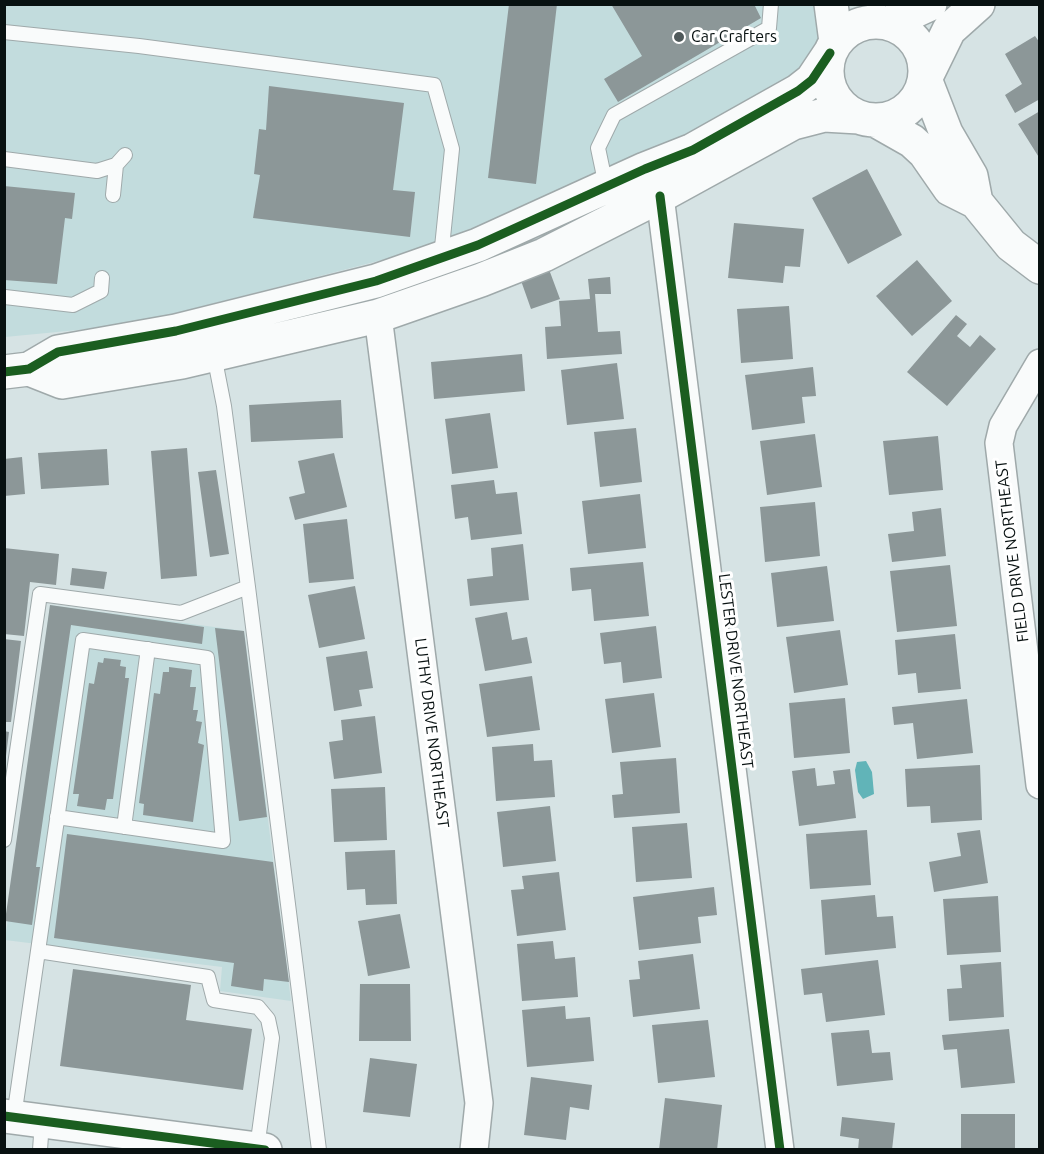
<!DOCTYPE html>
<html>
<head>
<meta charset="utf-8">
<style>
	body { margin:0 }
	#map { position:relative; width:1044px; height:1154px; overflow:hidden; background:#d6e3e4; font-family:Ubuntu,sans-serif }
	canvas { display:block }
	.frame { position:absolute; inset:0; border:6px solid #081111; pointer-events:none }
</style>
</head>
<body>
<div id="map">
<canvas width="1044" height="1154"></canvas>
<div class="frame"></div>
</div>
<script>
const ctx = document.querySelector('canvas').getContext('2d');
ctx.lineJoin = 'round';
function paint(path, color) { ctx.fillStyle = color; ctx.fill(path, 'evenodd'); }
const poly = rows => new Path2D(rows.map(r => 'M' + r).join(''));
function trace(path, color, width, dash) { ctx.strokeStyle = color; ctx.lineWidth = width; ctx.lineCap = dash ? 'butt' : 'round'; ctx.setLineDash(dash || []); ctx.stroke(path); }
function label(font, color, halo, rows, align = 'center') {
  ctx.font = font + ' Ubuntu,sans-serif'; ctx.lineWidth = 6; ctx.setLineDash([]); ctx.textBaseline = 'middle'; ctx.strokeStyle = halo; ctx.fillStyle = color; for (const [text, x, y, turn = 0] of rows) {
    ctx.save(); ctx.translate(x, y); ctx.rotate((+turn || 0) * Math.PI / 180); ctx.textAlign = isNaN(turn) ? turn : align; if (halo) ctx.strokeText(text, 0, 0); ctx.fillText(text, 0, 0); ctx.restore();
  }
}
const built = poly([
	[820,4,823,30,817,51,800,70,638,162,489,227,413,252,130,325,5,337,5,5],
	[50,605,244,631,291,1001,220,991,222,967,5,940]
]);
const water = poly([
	[866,761,872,772,874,794,863,799,858,792,855,770,857,762]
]);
const building = poly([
	[509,4,557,4,536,184,488,178],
	[611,4,754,4,761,18,618,102,604,79,642,56],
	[1035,36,1040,43,1040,99,1015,113,1005,95,1022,84,1005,54],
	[269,86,404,103,393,190,415,192,410,237,253,218,260,175,254,174,259,129,266,130],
	[1040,111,1040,159,1018,124],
	[867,169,902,235,848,264,812,198],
	[4,186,75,193,72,219,65,218,57,284,4,280],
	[734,223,804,229,800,267,785,266,783,283,728,278],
	[917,260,952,301,912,336,876,296],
	[547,264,560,299,531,309,519,275],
	[610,277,611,294,595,294,598,332,620,331,622,354,547,359,545,327,561,326,559,301,590,299,588,279],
	[789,306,793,359,741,363,737,309],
	[956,315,967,324,957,336,970,347,980,335,996,349,947,406,907,372],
	[522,354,525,391,434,399,431,362],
	[617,363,624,419,567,425,561,370],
	[813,367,816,396,802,397,805,423,752,430,745,375],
	[341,400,343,438,251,442,249,405],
	[490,413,498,468,452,474,445,419],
	[636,428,642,482,600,487,594,432],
	[815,434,822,487,767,495,760,441],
	[938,436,943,490,889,495,883,441],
	[187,448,197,576,161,579,151,451],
	[107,449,109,485,41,489,38,453],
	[334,453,347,507,295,520,289,497,305,493,298,461],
	[22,457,25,494,4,496,4,459],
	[216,470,229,554,210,557,198,472],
	[494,480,496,494,517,492,522,534,471,540,468,517,455,519,451,485],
	[640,494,646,548,588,554,582,501],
	[815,502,820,556,765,562,760,507],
	[941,508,946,556,892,562,888,534,914,531,912,512],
	[347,519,354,579,309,583,303,524],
	[523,544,529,600,470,606,467,579,493,576,491,548],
	[4,548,59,554,56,585,30,582,24,636,4,634],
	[643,562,649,616,594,621,591,589,572,591,570,568],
	[950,565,957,626,897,632,890,571],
	[827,566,834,621,777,627,771,573],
	[72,568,107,572,104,589,70,585],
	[355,586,365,639,319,648,308,595],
	[50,605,204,627,202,644,71,625,36,867,40,867,32,925,5,921],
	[507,612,512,640,527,637,532,663,485,671,475,618],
	[656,626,662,678,623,683,621,662,604,664,600,633],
	[215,628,244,631,267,817,239,821],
	[840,630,848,685,794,693,786,637],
	[955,634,961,689,918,693,916,673,898,675,895,640],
	[4,639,21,641,11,722,4,722],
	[367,651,373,688,359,690,362,706,334,711,326,657],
	[104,658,121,660,120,666,126,667,125,678,129,678,113,799,107,799,105,810,77,806,79,794,73,794,89,683,94,684,98,662,103,663],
	[169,667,192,670,190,687,196,687,193,710,198,710,196,721,202,722,198,743,204,745,193,822,143,815,144,804,139,803,154,693,160,694,163,672,169,672],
	[532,676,540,730,487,737,479,684],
	[654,693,661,747,612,753,605,699],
	[845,698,850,753,794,758,789,703],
	[967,699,973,753,917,759,913,723,894,725,892,707],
	[375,716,382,773,334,779,329,742,343,740,341,720],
	[4,731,9,732,6,756,4,756],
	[533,744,534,761,552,760,555,797,496,801,492,747],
	[676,758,680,813,614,818,612,795,623,794,620,762],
	[980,765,982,820,931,823,930,806,907,807,905,769],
	[815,768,817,786,835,784,833,771,850,769,856,818,799,826,792,771],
	[385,787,387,840,334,842,331,789],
	[550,806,556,861,503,867,497,812],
	[687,823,692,878,636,882,632,827],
	[867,830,871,885,810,889,806,834],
	[980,830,988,883,934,892,929,862,961,856,957,833],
	[67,834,273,862,289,982,264,979,263,991,231,986,234,963,54,938],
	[395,850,397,904,366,905,365,889,347,890,345,852],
	[559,872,566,930,517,936,511,890,524,889,522,876],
	[714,887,717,915,698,917,701,943,639,950,633,897],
	[875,895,877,917,893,916,896,948,825,955,821,900],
	[998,896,1001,952,947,955,943,899],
	[400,914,410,968,368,976,358,921],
	[553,941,555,959,575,957,578,997,522,1001,517,944],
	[693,954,700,1009,633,1017,629,980,640,979,638,961],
	[878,960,885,1015,826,1022,822,993,804,995,801,969],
	[1001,962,1004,1017,949,1021,947,989,962,988,960,965],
	[73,969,191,985,186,1020,252,1029,243,1090,60,1066],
	[360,984,410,984,411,1041,359,1041],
	[565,1006,566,1019,590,1017,594,1061,527,1067,522,1010],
	[708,1020,715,1077,658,1083,652,1025],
	[1009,1029,1015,1083,961,1088,957,1049,944,1050,942,1035],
	[869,1030,872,1053,890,1052,893,1080,837,1086,831,1033],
	[370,1058,417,1064,410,1117,363,1112],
	[531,1077,592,1085,589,1110,570,1107,566,1140,524,1135],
	[665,1098,722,1105,717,1150,659,1150],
	[961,1114,1015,1114,1015,1150,961,1150],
	[842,1117,895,1123,892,1150,858,1150,859,1139,840,1136]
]);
const lane = poly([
	[4,32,139,46,434,85,452,149,441,257],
	[4,159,97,171,116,165,125,155],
	[606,186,598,148,614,115,769,28,771,4],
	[113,195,116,165],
	[5,297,73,305,101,291,102,278],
	[214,355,224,406,248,587,319,1150],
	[124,827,148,649],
	[4,840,40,594,181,613,248,587],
	[38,951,83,640,207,658,223,841,57,817],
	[14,1117,38,951,208,977,214,1000,258,1007,268,1019,272,1038,257,1148],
	[40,1150,42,1121]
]);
const street = poly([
	[660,196,780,1150],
	[378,316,479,1103,474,1150],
	[1040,363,1003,426,999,443,1040,785]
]);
const secondary = poly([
	[831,4,836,42],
	'827 71a49 49 0 1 1 98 0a49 49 0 1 1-98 0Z',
	[889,23,930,4],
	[926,77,949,30,978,4],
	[925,79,946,133,971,176,976,202],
	[875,120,912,141,925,153,950,189,976,202,1011,245,1040,267],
	[29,369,62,382,182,362,378,316,481,280,544,255,660,196,793,123,824,115,859,117],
	[4,372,29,369,58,352,176,331,376,281,478,245,645,169,693,150,798,91,812,80,830,53],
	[4,1116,265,1150]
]);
const cycleway = poly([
	[660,196,780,1150],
	[4,372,29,369,58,352,176,331,376,281,478,245,645,169,693,150,798,91,812,80,830,53],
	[4,1116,265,1150]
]);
const markers = [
	[679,37,6,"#505a5b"]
];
const poiNames = [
	["Car Crafters",691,37]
];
const streetNames = [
	["FIELD DRIVE NORTHEAST",1012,551,-97],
	["LESTER DRIVE NORTHEAST",736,671,83],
	["LUTHY DRIVE NORTHEAST",432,733,83]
];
paint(built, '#c2dcdd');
paint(water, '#61b4b8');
paint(building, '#8c9798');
trace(lane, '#9fa9aa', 16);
trace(street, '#9fa9aa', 30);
trace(secondary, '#9fa9aa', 36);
trace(lane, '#f9fbfb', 14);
trace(street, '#f9fbfb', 27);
trace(secondary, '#f9fbfb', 33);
trace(cycleway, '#1b5e20', 9);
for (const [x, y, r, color] of markers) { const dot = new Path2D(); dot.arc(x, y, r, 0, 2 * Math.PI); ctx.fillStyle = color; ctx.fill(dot); trace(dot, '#fff', 2); }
label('16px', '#081111', '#fff', poiNames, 'left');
label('16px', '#081111', '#fff', streetNames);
</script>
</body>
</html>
